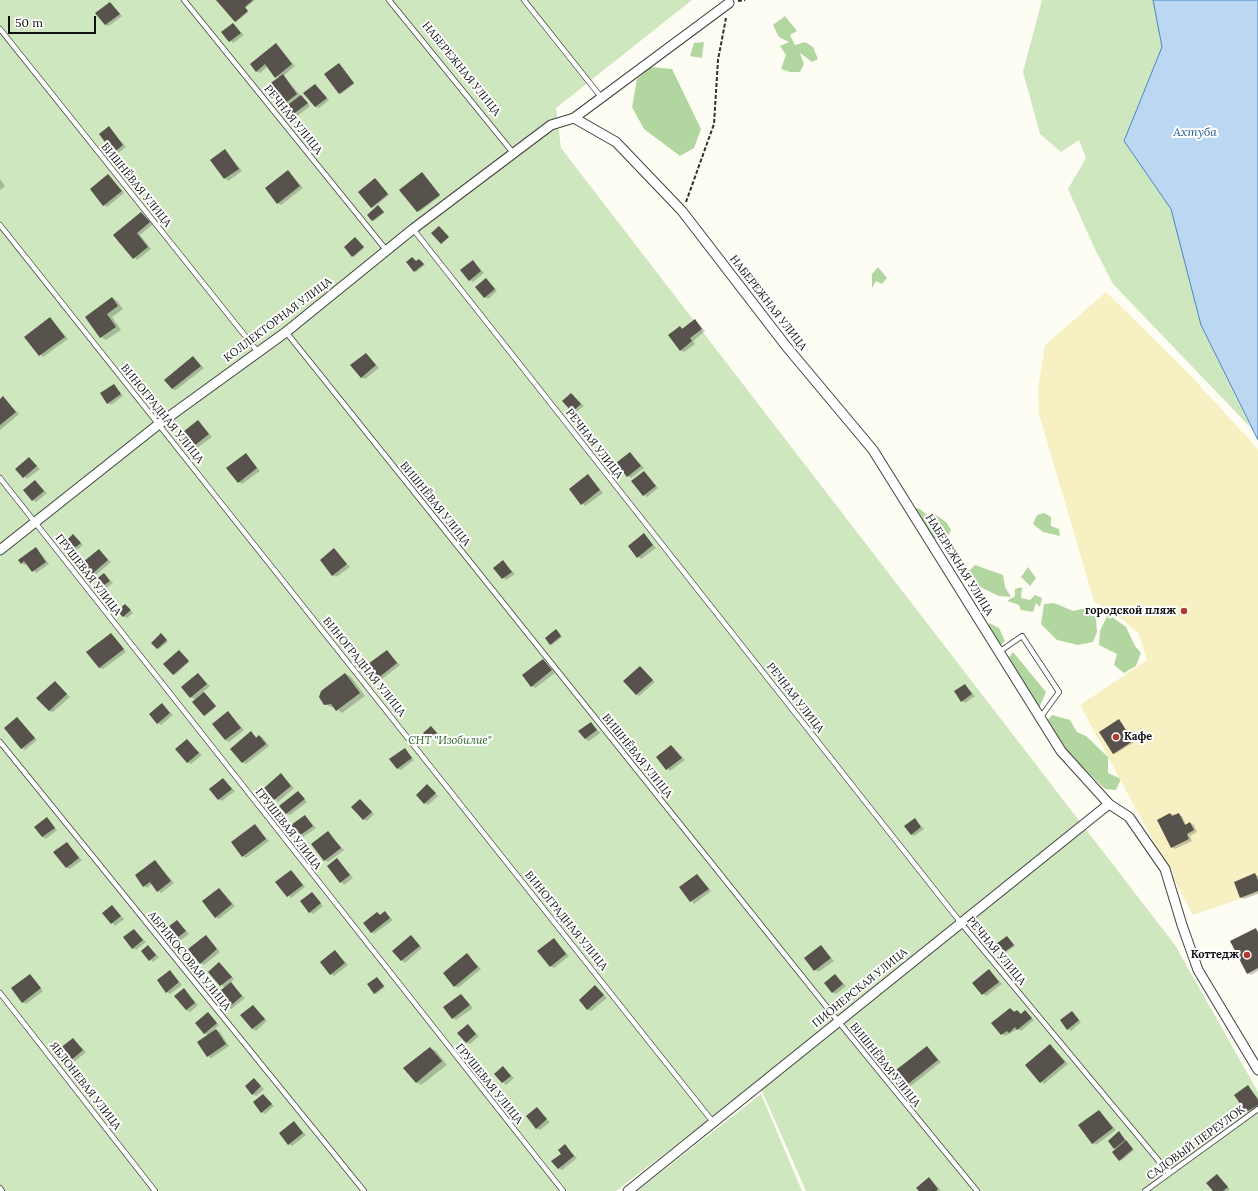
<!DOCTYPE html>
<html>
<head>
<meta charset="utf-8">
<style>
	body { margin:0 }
	#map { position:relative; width:1258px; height:1191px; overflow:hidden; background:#fefdf3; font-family:Lora,serif }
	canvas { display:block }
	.scale { position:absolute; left:8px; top:16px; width:88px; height:18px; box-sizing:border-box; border:2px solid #0f0f0f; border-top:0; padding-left:5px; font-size:12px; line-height:14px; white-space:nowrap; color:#0f0f0f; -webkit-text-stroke:3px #fff; paint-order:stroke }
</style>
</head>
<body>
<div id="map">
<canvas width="1258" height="1191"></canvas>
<div class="scale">50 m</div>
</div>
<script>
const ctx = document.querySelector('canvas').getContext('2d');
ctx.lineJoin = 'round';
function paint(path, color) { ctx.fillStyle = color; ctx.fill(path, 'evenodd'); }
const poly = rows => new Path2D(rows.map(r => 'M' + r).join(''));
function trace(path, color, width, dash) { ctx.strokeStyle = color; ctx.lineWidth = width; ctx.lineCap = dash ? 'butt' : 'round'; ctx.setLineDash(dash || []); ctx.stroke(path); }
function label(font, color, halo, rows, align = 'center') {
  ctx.font = font + ' Lora,serif'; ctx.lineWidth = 4; ctx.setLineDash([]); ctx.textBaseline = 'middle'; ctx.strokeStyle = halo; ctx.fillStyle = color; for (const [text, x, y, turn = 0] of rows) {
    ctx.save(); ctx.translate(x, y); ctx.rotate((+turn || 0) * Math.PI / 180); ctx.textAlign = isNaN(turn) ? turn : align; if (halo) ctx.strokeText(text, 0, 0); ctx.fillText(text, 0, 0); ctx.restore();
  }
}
const green = poly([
	[0,0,692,0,556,108,561,148,1175,945,1258,1092,1258,1191,806,1191,758,1082,616,1191,0,1191],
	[1042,0,1153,0,1162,47,1124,141,1171,209,1201,325,1251,428,1113,284,1094,247,1068,189,1086,158,1079,140,1061,152,1040,134,1023,72],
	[761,1094,802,1191,637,1191]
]);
const forest = poly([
	[785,16,797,31,790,35,795,45,805,42,813,47,818,59,812,62,800,53,804,64,800,72,790,72,781,69,786,55,780,46,789,42,779,37,773,25],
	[704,42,702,58,690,56,694,43],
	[651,67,672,69,701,129,694,148,680,156,644,129,632,107,637,79],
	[878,267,887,278,882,284,876,281,872,288,872,274],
	[913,507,920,509,928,516,936,515,946,522,951,530,946,540,933,538],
	[1044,513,1051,517,1051,526,1059,529,1060,536,1043,532,1033,524,1037,515],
	[975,565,1003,575,1005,587,1011,597,999,596,982,588,964,576],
	[1028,567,1036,578,1030,586,1021,577],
	[1022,587,1021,598,1030,600,1035,595,1042,598,1040,607,1036,603,1033,612,1021,610,1019,605,1007,601,1015,596,1015,589],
	[1054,603,1073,611,1095,606,1097,632,1093,642,1078,645,1057,640,1041,624,1044,604],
	[1108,614,1126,627,1135,646,1141,653,1136,666,1124,673,1114,665,1117,654,1099,645,1100,631],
	[989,623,999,628,1005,641,999,647,988,630],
	[1013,652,1046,692,1039,708,1008,659],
	[1052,715,1070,720,1077,732,1086,736,1108,757,1108,773,1121,779,1116,790,1105,789,1064,749,1047,721]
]);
const sand = poly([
	[1106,292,1189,374,1258,449,1258,893,1193,915,1080,705,1147,660,1139,634,1124,621,1094,601,1039,414,1038,388,1045,345]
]);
const water = poly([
	[1153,0,1258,0,1258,440,1201,325,1171,209,1124,141,1162,47,1153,0]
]);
const shadow = poly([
	[218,0,255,0,245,8,248,12,236,22],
	[110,3,122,16,109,26,105,25],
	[233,24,244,35,233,43,223,32],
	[276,44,295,66,283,76,310,106,296,117,283,104,279,78,268,66,260,73,256,71],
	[340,65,354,84,341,94,340,93],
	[315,85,329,100,319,108,315,107],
	[109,128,126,147,117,154,114,152],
	[225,150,242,171,228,181,211,160],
	[288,171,303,188,281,205,278,203],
	[423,174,440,196,419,212,401,190],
	[108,176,124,193,107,207,104,205],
	[0,179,5,186,0,190],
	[376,179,389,195,373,208,372,207],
	[379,207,384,213,374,221,368,215],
	[141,213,153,224,140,235,151,249,137,260,114,235],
	[357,239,364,248,354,257,353,256],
	[421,261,425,265,416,272,407,262],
	[473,261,484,273,473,282,470,280],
	[486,280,497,291,488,299,485,297],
	[112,298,117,301,123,309,112,317,121,330,106,340,101,337,86,317],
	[50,318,68,339,43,357,26,337],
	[695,320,705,331,693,341,695,344,684,352,681,350,680,327,684,329],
	[366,354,379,368,365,379,361,377],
	[193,357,204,368,176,390,172,389],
	[114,385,123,396,111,405,108,403],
	[572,394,584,406,575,413,572,411],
	[3,398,19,414,0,430,0,400],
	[198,421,212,437,193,451,190,449],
	[630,453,644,468,631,478,628,476],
	[246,454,260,471,242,484,239,482],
	[29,458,40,469,27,479,16,469],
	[644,472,658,488,647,497,632,482],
	[588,475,603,493,585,506,570,489],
	[35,481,47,493,36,502,33,500],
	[73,535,83,545,77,550,74,548],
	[644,535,656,548,641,559,629,546],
	[36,548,49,564,36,573,27,563,25,565,21,563],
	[99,550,111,562,96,575,93,573],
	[334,550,350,567,336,577,333,575],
	[503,562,515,574,506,580,495,568],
	[104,574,113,583,105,589,96,580],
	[125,605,133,613,127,618,123,616],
	[557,630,562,637,552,645,551,644],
	[111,634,126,652,103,669,99,668],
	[162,635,168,642,159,649,152,643],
	[387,651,400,665,382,679,379,677],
	[180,652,189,662,175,675,174,674],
	[543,660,555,673,535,688,532,686],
	[640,667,655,682,639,696,636,694],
	[198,674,210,686,203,692,216,707,205,716,196,700,191,697],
	[346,674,351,677,365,696,342,713,334,707,331,707,325,704],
	[55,682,70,697,53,712,49,711],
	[965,685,975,696,965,703,962,701],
	[162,705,173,715,161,725,158,723],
	[228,712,244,730,229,742,225,740],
	[17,718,37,740,25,750,21,748],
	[1119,720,1134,742,1115,754,1114,753],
	[591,723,600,733,589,741,585,739],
	[431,727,439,735,433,741,429,739],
	[251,733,258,738,259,736,263,738,269,746,246,764,243,762],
	[187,740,202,755,191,764,187,762],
	[672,746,685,760,670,771,657,757],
	[405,749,414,760,401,770,397,768],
	[281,775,294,788,278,802,265,788],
	[223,779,235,791,222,801,219,799],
	[427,786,438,796,428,805,425,803],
	[298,793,307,802,290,815,286,814],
	[361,800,374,814,367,821,363,819],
	[1170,814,1182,816,1186,825,1190,823,1194,825,1197,832,1190,836,1192,841,1175,849,1172,847],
	[305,816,316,828,303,837,293,825],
	[47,818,57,830,46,839,42,837],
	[915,820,924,829,914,836,911,834],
	[255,825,269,841,246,858,243,856],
	[328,833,344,850,328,862,325,860],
	[67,843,82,860,70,869,66,867],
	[337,859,353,878,344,885,328,866],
	[155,861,174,883,161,893,152,884,147,888,144,886],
	[291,871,305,887,291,898,277,882],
	[1255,874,1258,876,1258,894,1244,899,1241,897],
	[697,875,711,891,694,904,680,887],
	[220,889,235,906,219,919,215,917],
	[312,893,323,906,313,914,310,912],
	[112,906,124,919,115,926,104,913],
	[385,912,393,920,374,934,371,932,377,913,381,915],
	[177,921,189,934,177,943,173,941],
	[134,930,146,942,136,950,133,948],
	[1256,930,1258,931,1258,971,1251,975,1247,973],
	[206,936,220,952,204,965,201,963],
	[411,936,422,948,405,963,393,951],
	[1008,938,1015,946,1005,953,997,945],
	[554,939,569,956,554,968,551,966],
	[148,946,159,957,153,962,142,951],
	[821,947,834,961,818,972,806,959],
	[335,951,348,965,334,976,331,974],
	[467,955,481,969,458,988,455,986],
	[220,964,234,979,230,983,245,998,231,1009,228,1007,225,988,209,972],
	[989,970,1002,984,986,996,973,983],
	[170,971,182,985,170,994,167,992],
	[30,975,43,991,26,1004,22,1002],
	[835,975,846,986,836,994,832,992],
	[377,978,385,987,376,994,374,993],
	[595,986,607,998,591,1011,587,1009],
	[184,989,198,1005,190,1012,186,1010],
	[461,995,473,1008,456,1020,453,1018],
	[253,1006,267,1021,256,1031,252,1029],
	[1010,1009,1022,1015,1025,1012,1034,1020,1021,1031,1018,1029,1005,1036,993,1023],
	[208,1013,219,1025,209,1034,210,1035,216,1030,220,1032,229,1046,211,1058,208,1056,209,1036,204,1033],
	[1072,1013,1081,1022,1071,1031,1068,1029],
	[468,1026,479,1036,470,1044,466,1042],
	[73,1039,86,1052,73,1063,70,1061],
	[1050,1045,1068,1064,1044,1084,1026,1065],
	[927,1047,941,1062,907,1089,904,1087],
	[430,1048,436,1051,447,1065,421,1085,416,1082],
	[503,1067,514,1078,506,1085,495,1074],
	[254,1079,264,1089,256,1096,253,1094],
	[1248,1087,1258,1098,1258,1108,1250,1114,1246,1112],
	[263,1095,274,1106,265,1114,262,1112],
	[537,1109,550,1122,540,1130,536,1128],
	[1099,1111,1116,1130,1096,1145,1093,1143],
	[294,1122,306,1135,292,1146,289,1144],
	[1120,1133,1134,1150,1121,1161,1115,1148],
	[565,1146,577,1158,562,1170,558,1168],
	[1217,1175,1230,1189,1228,1191,1214,1191],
	[929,1179,932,1181,941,1191,920,1191]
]);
const building = poly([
	[216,0,253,0,245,7,248,11,235,22],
	[110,2,120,14,105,25,95,13],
	[233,23,241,33,229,42,221,32],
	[276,43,292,64,275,78,265,64,256,72,250,64],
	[339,63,354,83,339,94,324,74],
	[283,74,297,94,283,105,268,85],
	[315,84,327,98,315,107,303,93],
	[301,95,308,103,292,115,285,107],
	[109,126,123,145,113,153,99,134],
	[225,149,239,169,224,179,210,160],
	[288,170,300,186,277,204,265,188],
	[422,172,440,195,417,212,399,190],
	[108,174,122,191,103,206,90,189],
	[375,178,388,194,371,208,358,192],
	[378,205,384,212,372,221,367,215],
	[141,212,150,222,137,233,148,247,133,259,113,235],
	[439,226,449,237,441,244,431,233],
	[355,237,364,247,352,257,344,247],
	[412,257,416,261,419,259,424,264,414,272,406,262],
	[473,260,481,271,469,281,460,270],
	[486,278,495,289,484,298,475,287],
	[112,297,118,306,107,314,116,327,100,338,85,317],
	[50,317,65,337,39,356,24,337],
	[695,319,702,329,690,338,692,341,680,351,668,335,680,326,682,329],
	[366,353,376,365,361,378,350,365],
	[193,356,201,366,172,389,164,380],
	[114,384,121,394,107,404,100,393],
	[571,393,581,404,572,412,562,401],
	[3,396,16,412,0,425,0,399],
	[198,420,209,434,189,450,178,436],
	[630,452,641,466,627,477,616,463],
	[246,453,257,468,238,483,226,468],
	[29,457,37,466,23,478,15,469],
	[644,471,656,486,643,496,631,481],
	[588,474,600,490,581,505,569,489],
	[35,480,44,491,32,501,23,490],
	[644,533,653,545,637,558,628,546],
	[73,534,81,543,73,549,66,541],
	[36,547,46,562,32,572,24,561,21,564,18,560],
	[334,548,347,564,332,576,320,560],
	[99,549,108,560,92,574,83,562],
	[503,560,512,572,502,579,493,568],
	[104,573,110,581,101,587,95,580],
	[125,604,131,610,123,617,117,611],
	[556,629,561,636,550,645,545,638],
	[111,633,124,649,99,668,86,652],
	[161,633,167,640,157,649,151,643],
	[179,650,189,661,173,675,163,664],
	[387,650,397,663,378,678,368,664],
	[543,659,552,670,531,687,522,675],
	[640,666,653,680,636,695,623,681],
	[198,673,207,684,190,698,181,687],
	[345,673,360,693,336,711,331,704,324,705,319,697,321,691],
	[55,681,67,694,49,711,36,698],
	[965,684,972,694,961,702,954,691],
	[204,692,216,706,204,716,192,702],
	[162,703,170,713,157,724,149,714],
	[228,711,241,728,225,740,212,724],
	[17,717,35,738,21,749,4,728],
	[1119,719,1133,741,1113,754,1099,732],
	[591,722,597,730,585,739,578,731],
	[431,726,437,733,429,740,423,733],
	[251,731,256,738,259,735,266,744,242,763,230,749],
	[187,739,199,753,187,763,175,749],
	[671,745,682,758,666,770,656,757],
	[405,748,412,758,397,769,389,759],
	[281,773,291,786,274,800,264,788],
	[223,778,232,789,218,800,209,789],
	[427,784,436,793,424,804,416,795],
	[298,791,305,799,286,814,279,806],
	[360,799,372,812,363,820,351,807],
	[1170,813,1172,816,1179,813,1185,825,1190,822,1194,830,1187,834,1189,839,1171,848,1157,820],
	[305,815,313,826,299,836,291,825],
	[47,817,55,828,42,837,34,827],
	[915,818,921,827,911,835,904,826],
	[255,824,266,839,242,857,231,842],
	[328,831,341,848,324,861,311,844],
	[67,842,79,858,66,868,53,852],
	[337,858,350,875,340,883,327,866],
	[155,860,171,881,157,892,150,882,143,887,135,875],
	[291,870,303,885,287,897,275,882],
	[1255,873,1258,880,1258,891,1240,898,1234,882],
	[697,874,709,889,690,902,679,887],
	[219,888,232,904,215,918,202,901],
	[312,892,321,903,309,913,300,901],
	[112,905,121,916,111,924,102,913],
	[385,911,390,918,371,933,363,923,377,912,380,915],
	[177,920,186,931,173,941,164,930],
	[1256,928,1258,933,1258,968,1247,974,1230,941],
	[134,929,143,940,132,949,123,937],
	[206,935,217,949,200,964,188,949],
	[411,935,420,946,401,961,392,951],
	[1007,936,1014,945,1003,953,996,944],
	[554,938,566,954,550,967,537,951],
	[148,945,156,955,149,961,141,951],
	[821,945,831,958,814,971,804,958],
	[335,950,345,963,330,975,320,962],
	[467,953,478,967,454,987,443,973],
	[219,962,232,977,220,986,208,972],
	[989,969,999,982,982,995,972,983],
	[170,970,179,982,166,993,157,980],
	[30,974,41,988,22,1003,11,988],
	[835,974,843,984,832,993,824,983],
	[377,977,384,986,374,994,367,984],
	[231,982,242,996,228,1008,216,994],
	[595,985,604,995,587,1010,579,1000],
	[184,988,195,1003,186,1010,174,996],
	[461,994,470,1005,452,1019,443,1007],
	[253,1005,265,1019,252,1029,240,1015],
	[1010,1008,1014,1012,1017,1010,1021,1014,1025,1010,1032,1018,1017,1030,1015,1027,1009,1033,1007,1031,1001,1035,991,1023],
	[1072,1011,1079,1020,1067,1030,1060,1020],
	[208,1012,217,1023,204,1034,195,1023],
	[468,1024,476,1034,466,1043,457,1033],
	[216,1029,226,1044,207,1057,197,1042],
	[73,1038,83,1050,69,1062,59,1049],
	[1050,1044,1065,1062,1040,1083,1025,1065],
	[927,1046,938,1060,903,1088,892,1073],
	[430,1047,442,1061,416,1083,403,1068],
	[503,1066,511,1076,502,1083,494,1074],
	[254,1078,261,1086,252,1095,245,1086],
	[1248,1085,1258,1100,1258,1105,1246,1112,1234,1095],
	[263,1094,272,1104,261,1113,253,1102],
	[537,1107,547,1119,536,1129,526,1116],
	[1099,1110,1113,1128,1092,1144,1078,1125],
	[294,1121,303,1133,288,1145,279,1133],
	[1119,1131,1125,1140,1114,1149,1108,1141],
	[1126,1140,1133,1149,1119,1161,1112,1152],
	[565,1144,574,1156,558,1169,551,1161,561,1154,558,1150],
	[1217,1174,1228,1187,1223,1191,1213,1191,1206,1183],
	[929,1177,938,1189,936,1191,919,1191,916,1188]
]);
const path = poly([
	[738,1,745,0],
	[686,202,714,124,718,60,726,18]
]);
const lane = poly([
	[184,0,387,251],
	[389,0,514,154],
	[524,0,601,97],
	[0,29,258,352],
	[0,225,713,1122],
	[413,229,961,923,1168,1172],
	[286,332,838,1021,977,1191],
	[0,478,563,1191],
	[999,652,1022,636,1059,692,1040,718],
	[0,742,364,1191],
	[0,993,155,1191],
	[0,1188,2,1191],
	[1145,1191,1258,1109]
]);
const street = poly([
	[574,118,616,142,682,211,786,346,873,450,1061,751,1109,804,1129,817,1165,869,1182,925,1198,970,1258,1070],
	[0,550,159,424,286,332,413,229,551,125,574,118,729,3],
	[628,1191,1109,804]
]);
const markers = [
	[1184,611,4,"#b53931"],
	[1116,737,4,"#b53931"],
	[1247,955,4,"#b53931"]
];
const streetNames = [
	["НАБЕРЕЖНАЯ УЛИЦА",461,69,51],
	["РЕЧНАЯ УЛИЦА",293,120,51],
	["ВИШНЁВАЯ УЛИЦА",136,185,51],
	["НАБЕРЕЖНАЯ УЛИЦА",768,303,52],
	["КОЛЛЕКТОРНАЯ УЛИЦА",278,320,-37],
	["ВИНОГРАДНАЯ УЛИЦА",162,414,51],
	["РЕЧНАЯ УЛИЦА",594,444,52],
	["ВИШНЁВАЯ УЛИЦА",435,504,51],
	["НАБЕРЕЖНАЯ УЛИЦА",959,565,58],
	["ГРУШЕВАЯ УЛИЦА",88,575,52],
	["ВИНОГРАДНАЯ УЛИЦА",364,667,51],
	["РЕЧНАЯ УЛИЦА",795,698,52],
	["ВИШНЁВАЯ УЛИЦА",637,756,51],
	["ГРУШЕВАЯ УЛИЦА",288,829,52],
	["ВИНОГРАДНАЯ УЛИЦА",566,921,51],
	["РЕЧНАЯ УЛИЦА",996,951,50],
	["АБРИКОСОВАЯ УЛИЦА",189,961,51],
	["ПИОНЕРСКАЯ УЛИЦА",860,988,-39],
	["ВИШНЁВАЯ УЛИЦА",885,1065,51],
	["ГРУШЕВАЯ УЛИЦА",489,1084,51],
	["ЯБЛОНЕВАЯ УЛИЦА",85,1086,52],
	["САДОВЫЙ ПЕРЕУЛОК",1196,1143,-36]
];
const poiNames = [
	["городской пляж",1176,611],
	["Кафе",1124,737,"left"],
	["Коттедж",1239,955]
];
const parkNames = [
	["СНТ \"Изобилие\"",450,741]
];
const waterNames = [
	["Ахтуба",1195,133]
];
paint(green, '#cfe7be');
paint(forest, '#b2d69f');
paint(sand, '#f6f0c2');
paint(water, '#bbd7f2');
trace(water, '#4785c3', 1);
paint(shadow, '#0003');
paint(building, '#57524c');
trace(lane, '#424242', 6);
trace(street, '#424242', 11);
trace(path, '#313131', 2, [4, 2]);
trace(lane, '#fff', 4.5);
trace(street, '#fff', 9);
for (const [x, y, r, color] of markers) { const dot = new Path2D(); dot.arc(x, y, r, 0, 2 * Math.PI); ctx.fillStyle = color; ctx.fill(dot); trace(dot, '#fff', 1.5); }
label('11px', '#0f0f0f', '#fff', streetNames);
label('bold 11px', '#0f0f0f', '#fff', poiNames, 'right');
label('italic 11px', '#2a6324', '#fff', parkNames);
label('italic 12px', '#215898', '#fff', waterNames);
</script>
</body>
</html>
